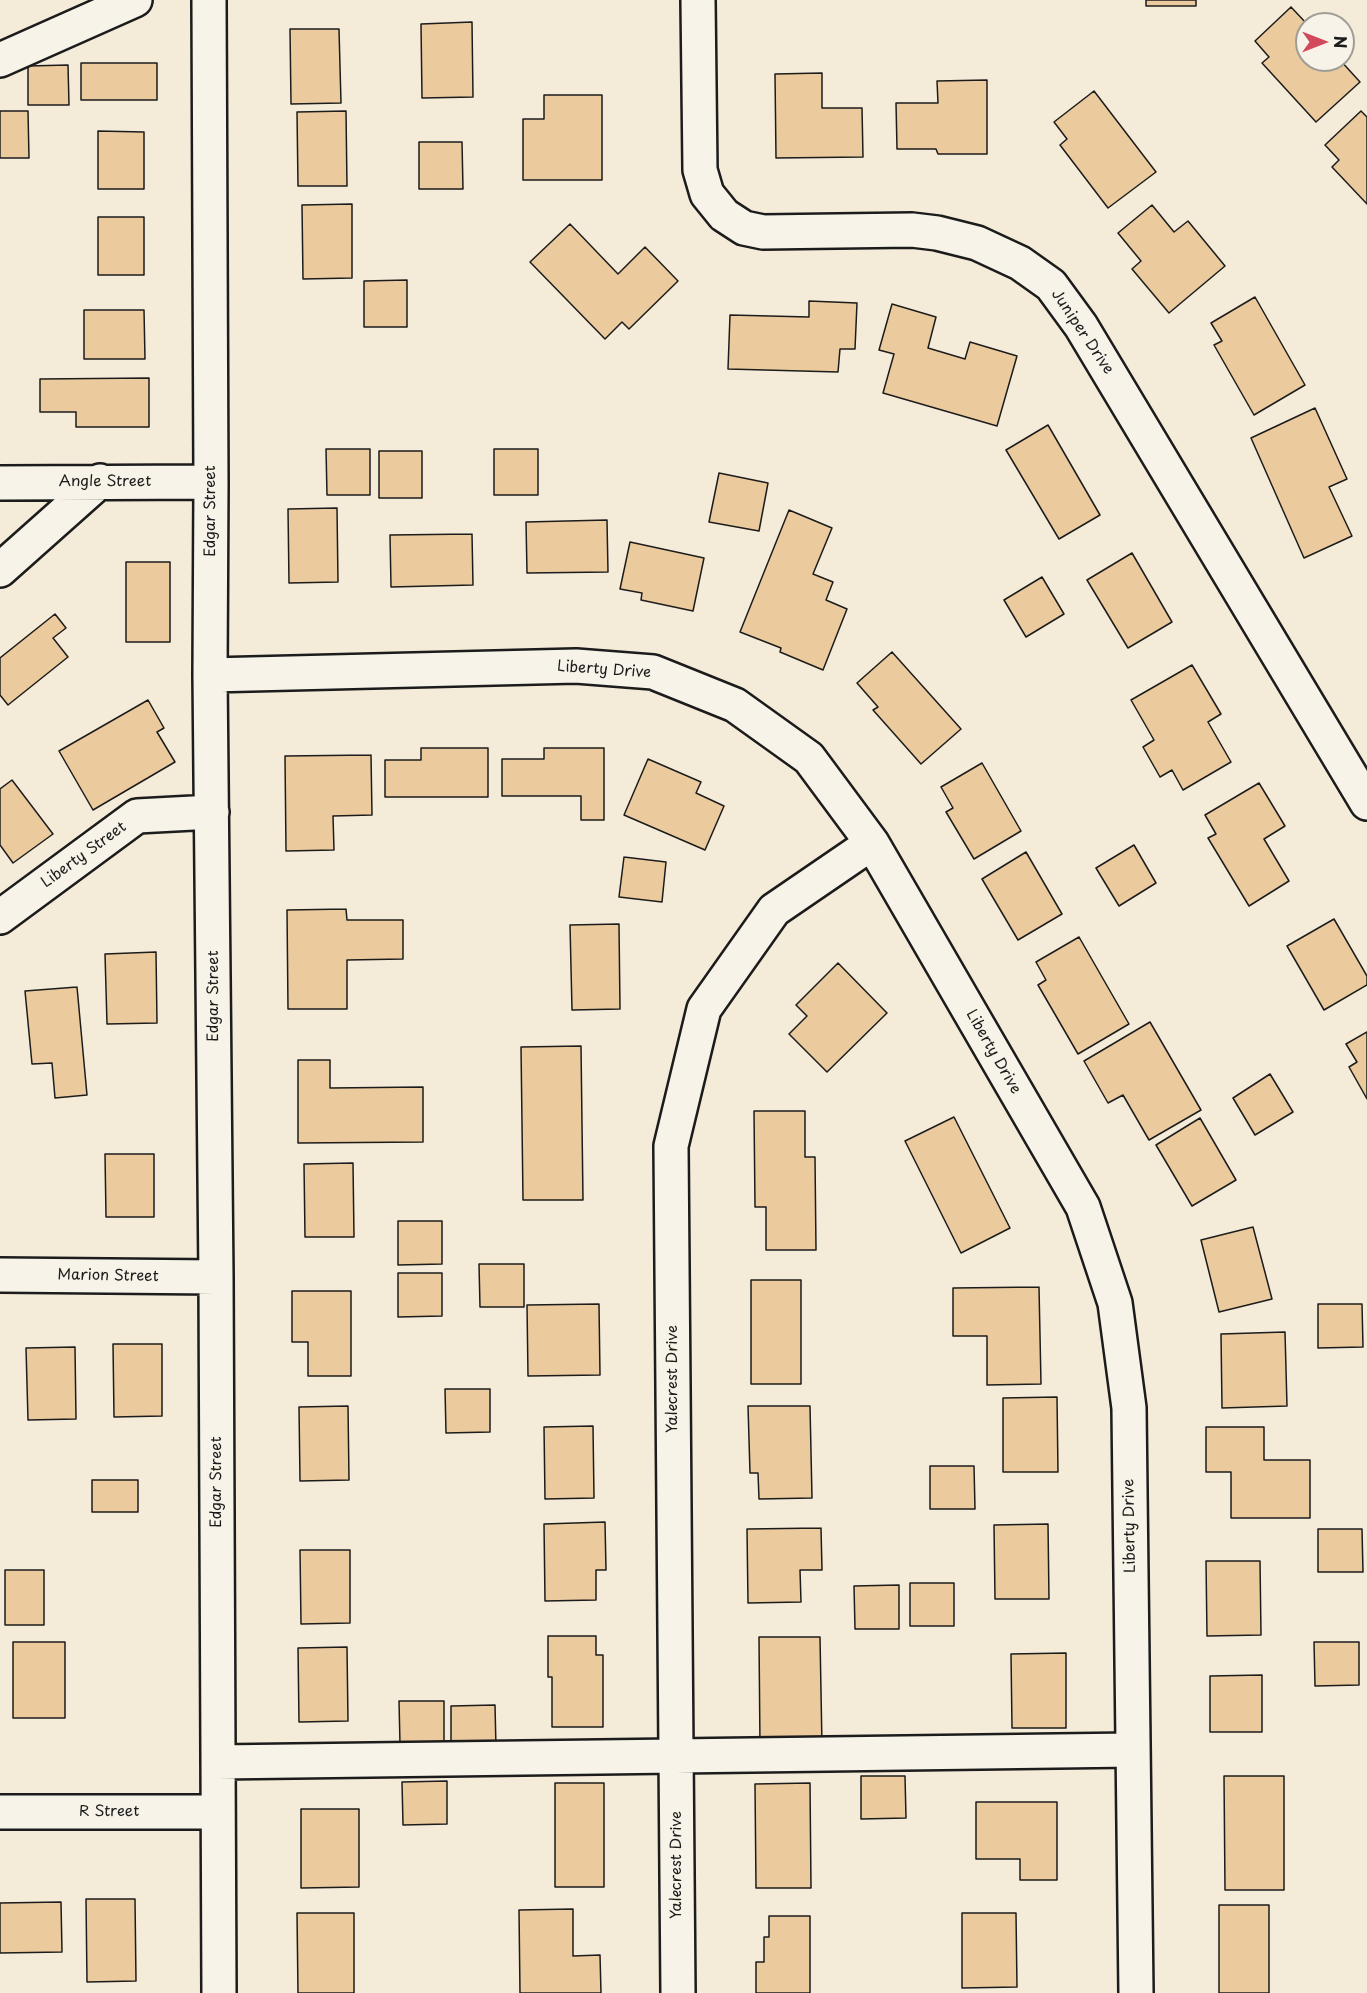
<!DOCTYPE html>
<html>
<head>
<meta charset="utf-8">
<style>
	body { margin:0 }
	#map { position:relative; width:1367px; height:1993px; overflow:hidden; background:#f5ebd9; font-family:"Playpen Sans",sans-serif }
	canvas { display:block }
	.north { position:absolute; left:1295px; top:12px; width:60px; height:60px; box-sizing:border-box; background:#f7f3e8; border:2px solid #9f9d96; border-radius:50%; rotate:90deg; font-size:16px; font-weight:700; line-height:24px; text-align:center; color:#1c1c1c }
	.north::after { content:''; display:block; margin:auto; width:21px; height:27px; background:#d1495b; clip-path:polygon(50% 0,100% 100%,50% 72%,0 100%) }
</style>
</head>
<body>
<div id="map">
<canvas width="1367" height="1993"></canvas>
<div class="north">N</div>
</div>
<script>
const ctx = document.querySelector('canvas').getContext('2d');
ctx.lineJoin = 'round';
function paint(path, color) { ctx.fillStyle = color; ctx.fill(path, 'evenodd'); }
const poly = rows => new Path2D(rows.map(r => 'M' + r).join(''));
function trace(path, color, width, dash) { ctx.strokeStyle = color; ctx.lineWidth = width; ctx.lineCap = dash ? 'butt' : 'round'; ctx.setLineDash(dash || []); ctx.stroke(path); }
function label(font, color, halo, rows, align = 'center') {
  ctx.font = font + ' "Playpen Sans",sans-serif'; ctx.lineWidth = 5; ctx.setLineDash([]); ctx.textBaseline = 'middle'; ctx.strokeStyle = halo; ctx.fillStyle = color; for (const [text, x, y, turn = 0] of rows) {
    ctx.save(); ctx.translate(x, y); ctx.rotate((+turn || 0) * Math.PI / 180); ctx.textAlign = isNaN(turn) ? turn : align; if (halo) ctx.strokeText(text, 0, 0); ctx.fillText(text, 0, 0); ctx.restore();
  }
}
const building = poly([
	[1146,0,1196,0,1196,6,1146,6,1146,0],
	[1291,7,1307,24,1307,60,1340,60,1360,82,1316,122,1262,63,1269,57,1255,41,1291,7],
	[472,22,473,97,422,98,421,24,472,22],
	[290,29,339,29,341,103,291,104,290,29],
	[81,63,157,63,157,100,81,100,81,63],
	[68,65,69,105,28,105,28,66,68,65],
	[822,73,822,108,862,108,863,157,776,158,775,74,822,73],
	[987,80,987,154,938,154,936,149,897,149,896,103,938,103,937,81,987,80],
	[1094,91,1156,172,1108,208,1060,145,1067,139,1054,122,1094,91],
	[544,95,602,95,602,180,523,180,523,119,544,119,544,95],
	[0,111,28,111,29,158,0,158,0,111],
	[346,111,347,186,298,186,297,112,346,111],
	[1361,111,1367,117,1367,204,1332,167,1339,160,1325,145,1361,111],
	[98,131,144,132,144,189,98,189,98,131],
	[419,142,462,142,463,189,419,189,419,142],
	[352,204,352,278,303,279,302,205,352,204],
	[1152,205,1174,232,1188,221,1225,266,1169,313,1132,269,1141,261,1118,233,1152,205],
	[98,217,144,217,144,275,98,275,98,217],
	[570,224,618,274,645,247,678,281,629,329,622,322,605,339,530,262,570,224],
	[407,280,407,327,364,327,364,281,407,280],
	[1255,297,1305,385,1254,415,1214,345,1222,341,1211,323,1255,297],
	[809,301,857,303,855,349,840,349,838,372,728,369,730,315,809,317,809,301],
	[892,304,936,317,928,348,965,359,970,342,1017,356,997,426,883,393,894,354,879,350,892,304],
	[84,310,144,310,145,359,84,359,84,310],
	[149,378,149,427,76,427,76,412,40,412,40,379,149,378],
	[1315,408,1347,479,1329,487,1352,536,1304,558,1251,438,1315,408],
	[1048,425,1100,515,1059,539,1006,450,1048,425],
	[326,449,370,449,370,495,327,495,326,449],
	[494,449,538,449,538,495,494,495,494,449],
	[379,451,422,451,422,498,379,498,379,451],
	[719,473,768,483,759,531,709,522,719,473],
	[337,508,338,582,289,583,288,509,337,508],
	[789,510,832,528,813,574,833,582,826,600,847,609,823,670,780,652,781,648,740,632,789,510],
	[607,520,608,572,527,573,526,522,607,520],
	[472,534,473,585,391,587,390,535,472,534],
	[630,542,704,558,693,611,641,600,642,593,620,589,630,542],
	[1132,553,1172,622,1128,648,1087,580,1132,553],
	[126,562,170,562,170,642,126,642,126,562],
	[1042,577,1064,614,1026,637,1004,600,1042,577],
	[55,614,66,628,53,638,68,657,8,705,0,695,0,658,55,614],
	[892,652,961,729,921,764,873,710,878,707,857,683,892,652],
	[1192,665,1221,714,1208,722,1231,762,1183,790,1172,770,1160,777,1143,747,1154,740,1131,700,1192,665],
	[148,700,164,728,157,732,175,762,93,810,59,751,148,700],
	[421,748,488,748,488,797,385,797,385,760,421,760,421,748],
	[544,748,604,748,604,820,581,820,581,796,502,796,502,759,544,759,544,748],
	[371,755,372,815,333,816,334,850,286,851,285,756,371,755],
	[648,759,701,782,696,793,724,806,705,850,624,815,648,759],
	[982,763,1021,831,974,859,946,812,953,808,941,787,982,763],
	[12,780,53,834,13,863,0,845,0,789,12,780],
	[1259,783,1285,826,1264,839,1289,881,1249,906,1208,838,1216,834,1205,815,1259,783],
	[1134,845,1156,883,1119,906,1096,868,1134,845],
	[1026,852,1062,914,1018,940,982,879,1026,852],
	[624,857,666,862,662,902,619,897,624,857],
	[346,909,347,920,403,920,403,959,347,960,347,1009,288,1009,287,910,346,909],
	[1334,919,1367,976,1367,985,1324,1010,1287,946,1334,919],
	[619,924,620,1009,572,1010,570,925,619,924],
	[1079,937,1129,1024,1078,1054,1038,985,1046,980,1036,962,1079,937],
	[156,952,157,1023,107,1024,105,954,156,952],
	[838,963,887,1013,827,1072,789,1034,807,1016,796,1005,838,963],
	[77,987,87,1095,55,1098,52,1063,32,1064,25,991,77,987],
	[1150,1022,1201,1110,1149,1140,1123,1095,1108,1103,1084,1061,1150,1022],
	[1367,1032,1367,1099,1349,1067,1357,1062,1346,1044,1367,1032],
	[581,1046,583,1200,523,1200,521,1047,581,1046],
	[298,1060,330,1060,330,1088,423,1087,423,1142,298,1143,298,1060],
	[1270,1074,1293,1112,1255,1135,1233,1098,1270,1074],
	[754,1111,805,1111,805,1157,815,1157,816,1250,766,1250,766,1207,755,1207,754,1111],
	[954,1117,1010,1228,961,1253,905,1141,954,1117],
	[1200,1118,1236,1180,1192,1206,1156,1145,1200,1118],
	[105,1154,154,1154,154,1217,106,1217,105,1154],
	[353,1163,354,1237,305,1237,304,1164,353,1163],
	[398,1221,442,1221,442,1264,398,1265,398,1221],
	[1253,1227,1272,1299,1219,1312,1201,1240,1253,1227],
	[479,1264,524,1264,524,1307,480,1307,479,1264],
	[398,1273,442,1273,442,1316,398,1317,398,1273],
	[751,1280,801,1280,801,1384,751,1384,751,1280],
	[1039,1287,1041,1384,987,1385,987,1336,953,1336,953,1288,1039,1287],
	[292,1291,351,1291,351,1376,308,1376,308,1342,292,1342,292,1291],
	[599,1304,600,1375,528,1376,527,1305,599,1304],
	[1318,1304,1362,1304,1363,1347,1318,1348,1318,1304],
	[1285,1332,1287,1406,1222,1408,1221,1334,1285,1332],
	[113,1344,162,1344,162,1416,114,1417,113,1344],
	[75,1347,76,1419,28,1420,26,1348,75,1347],
	[445,1389,490,1389,490,1432,446,1433,445,1389],
	[1057,1397,1058,1472,1003,1472,1003,1398,1057,1397],
	[348,1406,349,1480,300,1481,299,1407,348,1406],
	[748,1406,810,1406,812,1498,759,1499,758,1473,750,1473,748,1406],
	[593,1426,594,1498,545,1499,544,1427,593,1426],
	[1206,1427,1264,1427,1264,1460,1310,1460,1310,1518,1231,1518,1231,1472,1206,1472,1206,1427],
	[930,1466,974,1466,975,1509,930,1509,930,1466],
	[92,1480,138,1480,138,1512,92,1512,92,1480],
	[605,1522,606,1570,596,1570,596,1600,545,1601,544,1524,605,1522],
	[1048,1524,1049,1599,995,1599,994,1525,1048,1524],
	[821,1528,822,1570,800,1570,801,1602,748,1603,747,1529,821,1528],
	[1318,1529,1362,1529,1363,1572,1318,1572,1318,1529],
	[300,1550,350,1550,350,1623,301,1624,300,1550],
	[1206,1561,1260,1561,1261,1635,1207,1636,1206,1561],
	[5,1570,44,1570,44,1625,5,1625,5,1570],
	[910,1583,954,1583,954,1626,910,1626,910,1583],
	[899,1585,899,1629,855,1629,854,1586,899,1585],
	[548,1636,596,1636,596,1655,603,1655,603,1727,552,1727,552,1677,548,1677,548,1636],
	[759,1637,820,1637,822,1746,760,1747,759,1637],
	[13,1642,65,1642,65,1718,13,1718,13,1642],
	[1314,1642,1359,1642,1359,1685,1315,1686,1314,1642],
	[347,1647,348,1721,299,1722,298,1648,347,1647],
	[1066,1653,1066,1728,1012,1728,1011,1654,1066,1653],
	[1262,1675,1262,1732,1210,1732,1210,1676,1262,1675],
	[399,1701,444,1701,444,1744,400,1744,399,1701],
	[495,1705,496,1748,451,1749,451,1706,495,1705],
	[861,1776,905,1776,906,1818,861,1819,861,1776],
	[1224,1776,1284,1776,1284,1890,1225,1890,1224,1776],
	[447,1781,447,1824,403,1825,402,1782,447,1781],
	[555,1783,604,1783,604,1887,555,1887,555,1783],
	[810,1783,811,1888,756,1888,755,1784,810,1783],
	[976,1802,1057,1802,1057,1880,1020,1880,1020,1859,976,1859,976,1802],
	[301,1809,359,1809,359,1887,301,1888,301,1809],
	[86,1899,135,1899,136,1981,87,1982,86,1899],
	[61,1902,62,1952,0,1953,0,1903,61,1902],
	[1219,1905,1269,1905,1269,1993,1219,1993,1219,1905],
	[573,1909,573,1956,600,1955,601,1993,520,1993,519,1910,573,1909],
	[297,1913,354,1913,354,1993,298,1993,297,1913],
	[962,1913,1016,1913,1017,1987,962,1988,962,1913],
	[769,1916,810,1916,810,1993,756,1993,756,1962,764,1962,764,1937,769,1937,769,1916]
]);
const minor = poly([
	[209,0,211,482,210,675,216,1277,219,1993],
	[698,0,700,170,707,194,724,215,744,228,763,232,912,230,937,233,977,243,1020,263,1051,285,1081,326,1367,803],
	[0,60,135,0],
	[0,483,211,482],
	[0,570,100,481],
	[210,675,576,666,653,672,735,705,809,758,872,843,1083,1207,1115,1303,1129,1408,1136,1993],
	[0,917,137,816,212,812],
	[0,1275,216,1277],
	[218,1762,1133,1750],
	[0,1812,218,1812],
	[678,1993,671,1146,704,1009,774,910,872,843]
]);
const streetNames = [
	["Juniper Drive",1082,332,56],
	["Angle Street",105,482],
	["Edgar Street",211,511,-90],
	["Liberty Drive",604,670,4],
	["Liberty Street",84,855,-36],
	["Edgar Street",214,996,-90],
	["Liberty Drive",993,1052,60],
	["Marion Street",108,1276,1],
	["Yalecrest Drive",673,1379,-90],
	["Edgar Street",217,1482,-90],
	["Liberty Drive",1130,1526,-91],
	["R Street",109,1812],
	["Yalecrest Drive",677,1865,-90]
];
paint(building, '#ebca9d');
trace(building, '#1c1c1c', 1.5);
trace(minor, '#1c1c1c', 38);
trace(minor, '#f7f3e8', 33);
label('15px', '#1c1c1c', '#f7f3e8', streetNames);
</script>
</body>
</html>
